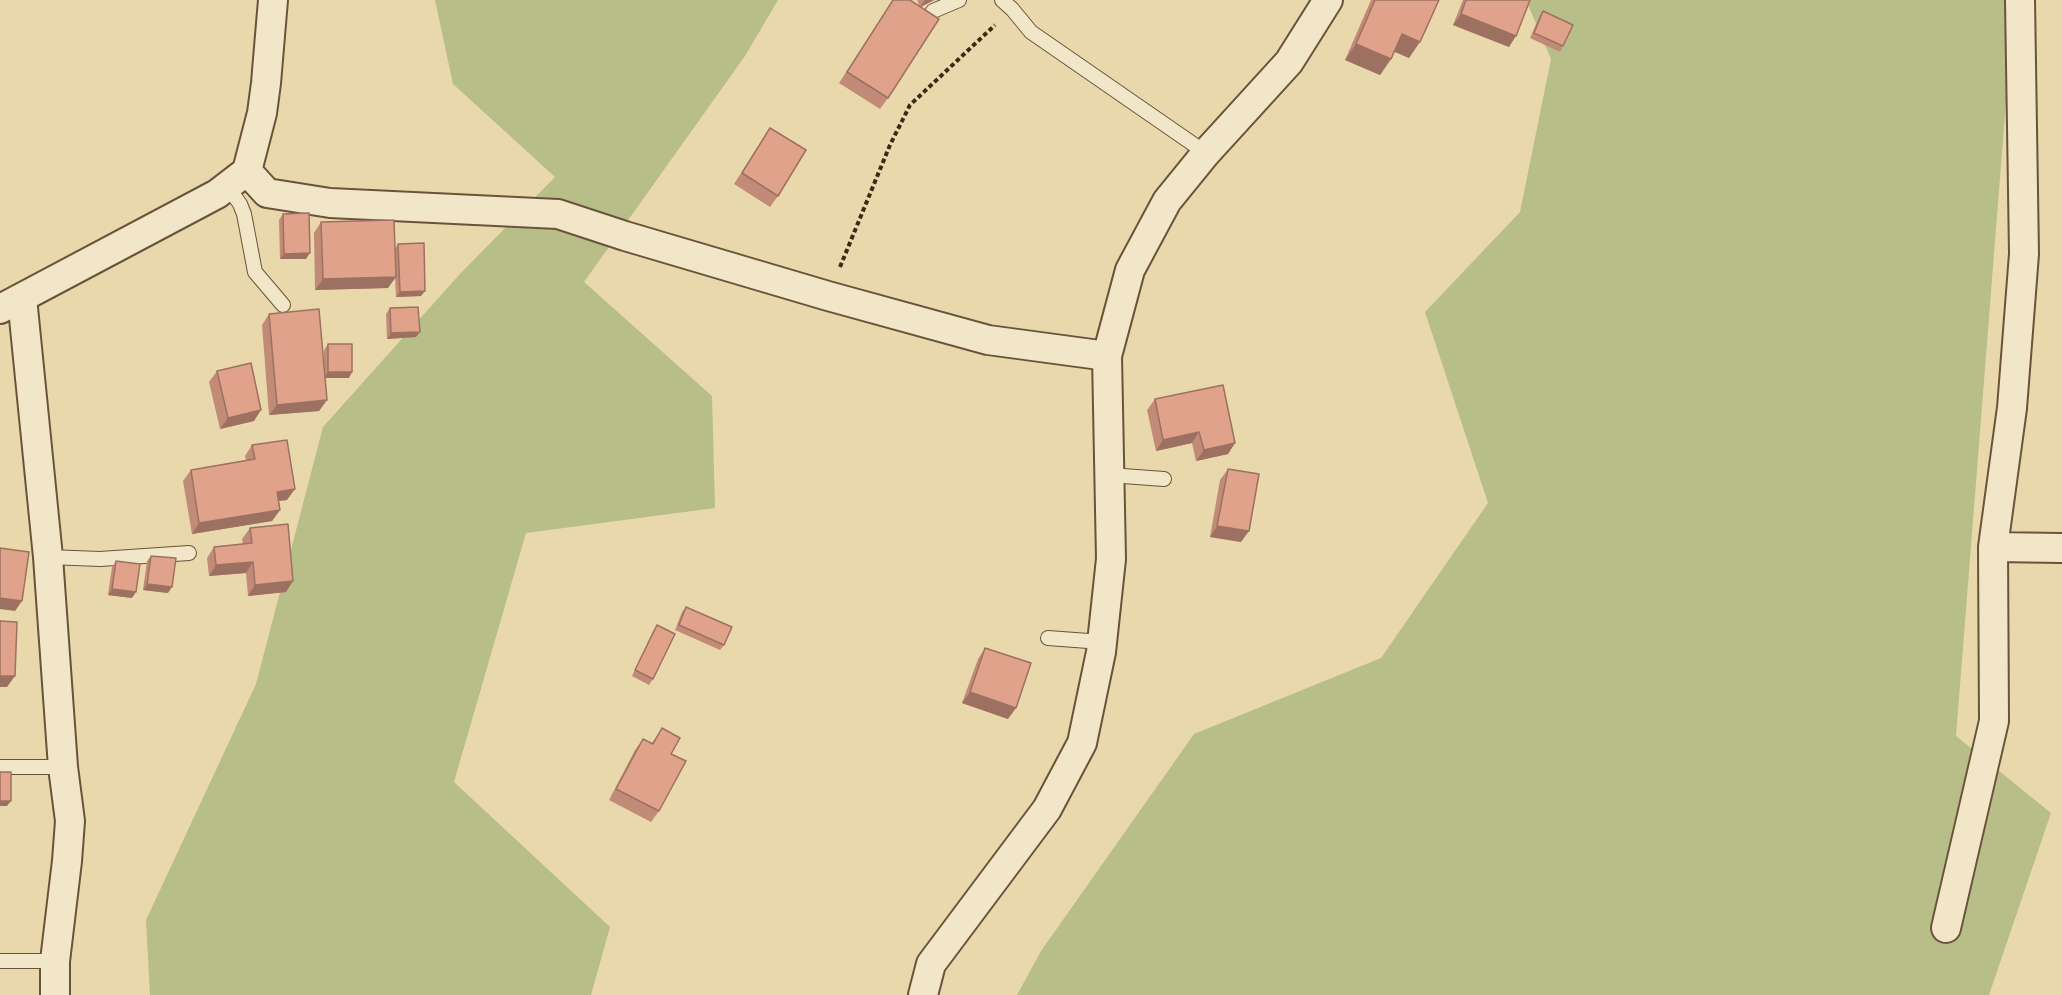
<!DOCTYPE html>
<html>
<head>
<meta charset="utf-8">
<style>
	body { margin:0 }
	canvas { display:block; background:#e9d8ab }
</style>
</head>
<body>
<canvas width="2062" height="995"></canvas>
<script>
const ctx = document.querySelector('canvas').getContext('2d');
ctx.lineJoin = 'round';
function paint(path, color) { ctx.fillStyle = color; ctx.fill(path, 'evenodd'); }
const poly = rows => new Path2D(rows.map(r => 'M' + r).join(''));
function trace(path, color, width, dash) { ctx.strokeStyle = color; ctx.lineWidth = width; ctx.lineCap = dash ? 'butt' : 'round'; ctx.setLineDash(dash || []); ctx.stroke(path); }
const green = poly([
	[435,0,778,0,745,56,584,282,712,396,715,508,526,533,454,782,610,927,591,995,150,995,146,920,256,684,323,427,459,275,555,177,453,84],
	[1526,0,2014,0,1956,736,2051,813,1989,995,1017,995,1041,951,1194,734,1381,658,1488,503,1425,312,1520,212,1551,59]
]);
const path = poly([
	[840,267,890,145,910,105,995,25]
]);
const service = poly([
	[1002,0,1012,9,1031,32,1206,153],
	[933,11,959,0],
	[228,187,240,204,244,214,255,272,283,305],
	[1109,475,1164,479],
	[48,557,100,559,189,553],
	[1048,638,1102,642],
	[0,767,63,767],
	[0,961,55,961]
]);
const minor = poly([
	[247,171,267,193,330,203,558,214,625,236,828,296,988,340,1107,356],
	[22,298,48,557,63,767,70,821,67,861,55,961,55,995],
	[0,309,217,194,247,171,262,113,266,83,273,0],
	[1993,547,2062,548],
	[1946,928,1994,721,1993,547,2012,408,2024,254,2020,0],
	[923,995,931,964,1047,809,1082,743,1101,652,1111,559,1107,356,1130,270,1167,201,1206,153,1289,62,1328,0]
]);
const wall = poly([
	[893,0,920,7,917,0,934,0,921,7,888,98,880,109,839,83],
	[1371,0,1439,0,1409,58,1395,52,1391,59,1380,75,1345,60],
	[1463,0,1530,0,1509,47,1453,25],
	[1543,11,1563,46,1560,52,1530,38,1539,17],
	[770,128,778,196,770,207,734,184],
	[283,214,306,259,280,259,279,220],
	[321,222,395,249,398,244,421,296,396,297,395,277,388,288,315,290,314,233],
	[390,308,416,337,387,339,386,314],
	[269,314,324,366,324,350,328,344,349,378,325,378,327,400,319,411,269,415,262,325],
	[217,371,254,421,220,429,209,382],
	[1155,399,1235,443,1228,454,1196,461,1192,443,1156,451,1147,410],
	[252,445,287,500,279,501,280,510,272,521,192,534,183,481,191,470,246,461,245,456],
	[1228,469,1241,542,1210,537,1220,480],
	[250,528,286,592,248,596,246,573,209,576,207,558,214,547,243,544,242,539],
	[151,556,168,593,143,590,147,561],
	[116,561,132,598,108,595,112,567],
	[686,607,724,645,720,650,675,630,682,612],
	[657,625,653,679,649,685,632,676,653,631],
	[985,648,1008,719,962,703,978,659],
	[662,728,671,754,659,811,651,822,609,800,635,750,643,739,652,743]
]);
const shadedWall = poly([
	[925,0,934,0,920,7],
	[1461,14,1516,36,1509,47,1453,25],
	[1402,34,1420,42,1409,58,1391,50],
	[1356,44,1391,59,1380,75,1345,60],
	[310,253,306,259,280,259,284,254],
	[396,277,388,288,315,290,323,279],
	[425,291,421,296,396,297,400,292],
	[420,332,416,337,387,339,391,333],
	[328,372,352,372,349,378,324,378],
	[327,400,319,411,269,415,277,405],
	[261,410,254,421,220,429,228,418],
	[1199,432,1192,443,1156,451,1163,440],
	[1235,443,1228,454,1196,461,1204,450],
	[295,489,287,500,269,502,277,492],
	[280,510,272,521,192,534,199,523],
	[1217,526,1249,531,1241,542,1210,537],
	[253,562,246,573,209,576,216,565],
	[293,581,286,592,248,596,255,585],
	[147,584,172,587,168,593,143,590],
	[112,589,136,592,132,598,108,595],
	[0,598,22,601,15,611,0,609],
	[0,676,15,676,7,687,0,687],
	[970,692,1016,708,1008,719,962,703],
	[0,801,11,801,7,806,0,806]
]);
const building = poly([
	[893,0,910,0,939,19,888,98,847,72,893,0],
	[1375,0,1439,0,1420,42,1402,34,1391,59,1356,44,1375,0],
	[1466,0,1530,0,1516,36,1461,14,1466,0],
	[1543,11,1573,25,1563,46,1534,33,1543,11],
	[770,128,806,150,778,196,742,173,770,128],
	[309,213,310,253,284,254,283,214,309,213],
	[394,220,396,277,323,279,321,222,394,220],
	[424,243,425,291,400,292,398,244,424,243],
	[418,307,420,332,391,333,390,308,418,307],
	[319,309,327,400,277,405,269,314,319,309],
	[328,344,352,344,352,372,328,372,328,344],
	[251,363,261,410,228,418,217,371,251,363],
	[1223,385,1235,443,1204,450,1199,432,1163,440,1155,399,1223,385],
	[287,440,295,489,277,492,280,510,199,523,191,470,255,459,252,445,287,440],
	[1228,469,1259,474,1249,531,1217,526,1228,469],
	[288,524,293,581,255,585,253,562,216,565,214,547,252,543,250,528,288,524],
	[0,548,29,552,22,601,0,598,0,548],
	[151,556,176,558,172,587,147,584,151,556],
	[116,561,140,564,136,592,112,589,116,561],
	[686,607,732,627,724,645,679,625,686,607],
	[0,621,17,622,15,676,0,676,0,621],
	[657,625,675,634,653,679,635,670,657,625],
	[985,648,1031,663,1016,708,970,692,985,648],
	[662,728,680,738,671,754,686,761,659,811,616,789,643,739,653,744,662,728],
	[0,772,11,772,11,801,0,801,0,772]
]);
paint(green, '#b8be87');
trace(service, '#6b5339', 16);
trace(minor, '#6b5339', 32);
trace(path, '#412713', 4, [4.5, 3]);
trace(service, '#f1e6c8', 14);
trace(minor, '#f1e6c8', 28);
paint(wall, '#c18b78');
paint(shadedWall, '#9d7161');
paint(building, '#e0a28b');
trace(building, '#9d7161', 1.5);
</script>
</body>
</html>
